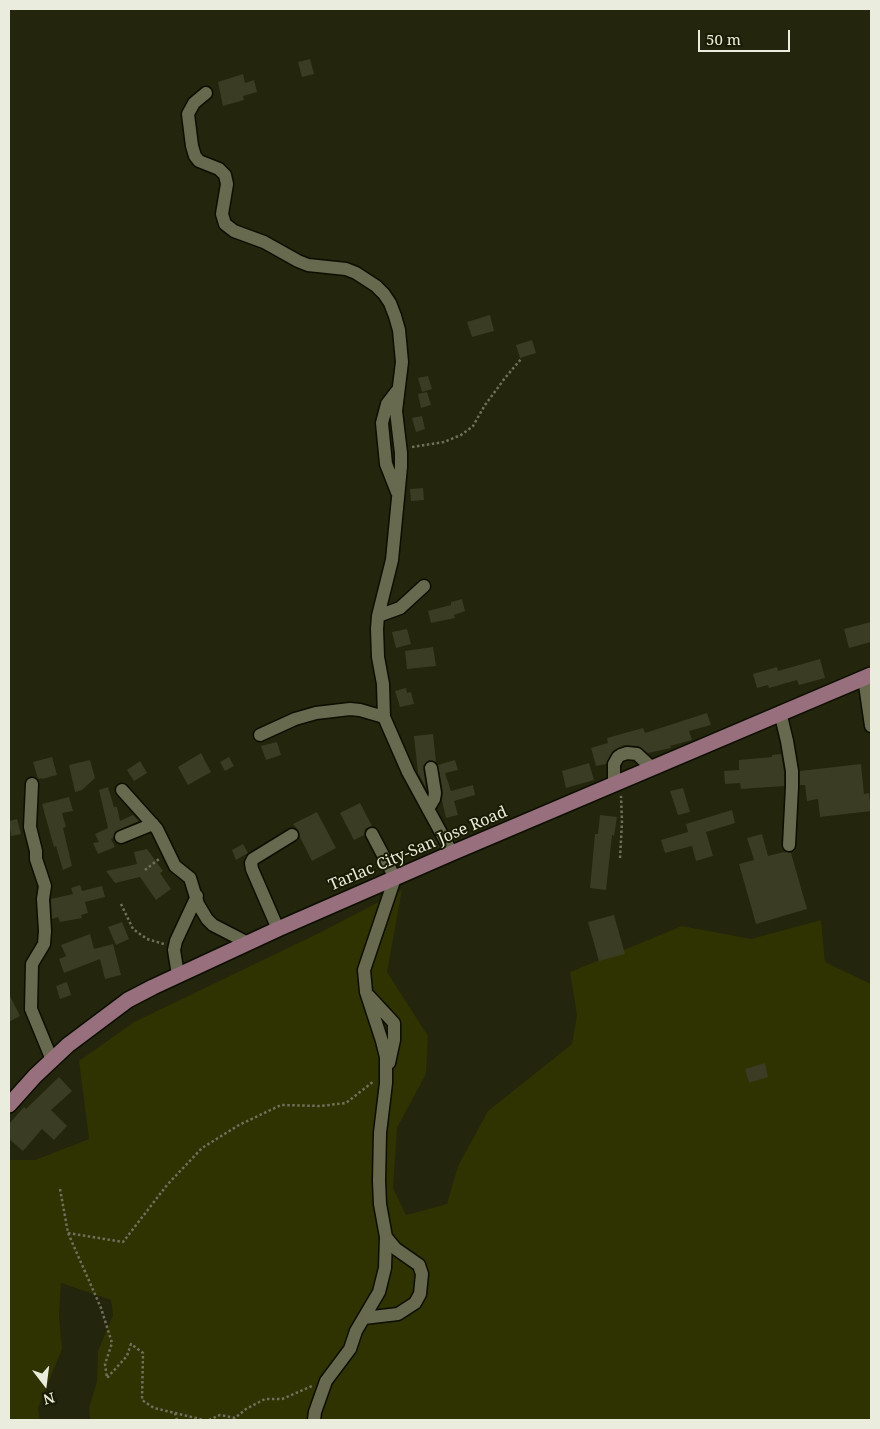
<!DOCTYPE html>
<html>
<head>
<meta charset="utf-8">
<style>
	body { margin:0 }
	#map { position:relative; width:880px; height:1429px; overflow:hidden; background:#23250c; font-family:"Noto Serif",serif }
	canvas { display:block }
	.frame { position:absolute; inset:0; border:10px solid #eaecdd; pointer-events:none }
	.north { position:absolute; left:20px; top:1359px; width:50px; height:50px; -webkit-text-stroke:4px #191b03; paint-order:stroke; rotate:165deg; font-size:14px; font-weight:700; line-height:20px; text-align:center; color:#eaecdd }
	.north::after { content:''; display:block; margin:auto; width:18px; height:22px; background:#eaecdd; clip-path:polygon(50% 0,100% 100%,50% 72%,0 100%) }
	.scale { position:absolute; left:698px; top:30px; width:92px; height:22px; box-sizing:border-box; border:2px solid #eaecdd; border-top:0; padding-left:6px; font-size:15px; line-height:18px; white-space:nowrap; color:#eaecdd; -webkit-text-stroke:4px #191b03; paint-order:stroke }
</style>
</head>
<body>
<div id="map">
<canvas width="880" height="1429"></canvas>
<div class="frame"></div>
<div class="north">N</div>
<div class="scale">50 m</div>
</div>
<script>
const ctx = document.querySelector('canvas').getContext('2d');
ctx.lineJoin = 'round';
function paint(path, color) { ctx.fillStyle = color; ctx.fill(path, 'evenodd'); }
const poly = rows => new Path2D(rows.map(r => 'M' + r).join(''));
function trace(path, color, width, dash) { ctx.strokeStyle = color; ctx.lineWidth = width; ctx.lineCap = dash ? 'butt' : 'round'; ctx.setLineDash(dash || []); ctx.stroke(path); }
function label(font, color, halo, rows, align = 'center') {
  ctx.font = font + ' "Noto Serif",serif'; ctx.lineWidth = 4; ctx.setLineDash([]); ctx.textBaseline = 'middle'; ctx.strokeStyle = halo; ctx.fillStyle = color; for (const [text, x, y, turn = 0] of rows) {
    ctx.save(); ctx.translate(x, y); ctx.rotate((+turn || 0) * Math.PI / 180); ctx.textAlign = isNaN(turn) ? turn : align; if (halo) ctx.strokeText(text, 0, 0); ctx.fillText(text, 0, 0); ctx.restore();
  }
}
const green = poly([
	[402,890,387,972,428,1036,426,1074,397,1128,393,1188,406,1215,447,1204,458,1166,488,1111,572,1044,577,1015,570,972,682,926,751,939,821,920,825,962,871,984,871,1420,90,1420,89,1408,97,1381,98,1351,113,1315,111,1300,61,1283,59,1316,62,1349,38,1408,40,1420,9,1420,9,1160,35,1160,89,1139,79,1061,134,1022,319,933]
]);
const building = poly([
	[310,59,314,74,302,77,298,62],
	[243,74,245,83,254,80,257,92,243,96,244,100,223,106,218,82],
	[490,315,494,331,472,337,467,322],
	[532,340,536,353,520,358,516,345],
	[428,376,432,389,422,392,418,378],
	[427,392,431,405,421,408,418,394],
	[422,416,425,429,416,432,412,418],
	[423,488,424,500,411,501,410,489],
	[462,599,465,611,454,615,455,618,431,623,428,611,451,605,451,602],
	[871,622,871,642,849,648,844,629],
	[407,629,411,644,396,648,392,632],
	[433,647,436,666,407,669,405,651],
	[820,659,825,678,799,685,797,680,769,688,768,685,757,688,753,674,777,667,778,671],
	[406,688,407,693,411,692,414,704,400,707,395,691],
	[707,713,711,725,689,731,692,740,670,746,671,748,648,753,638,746,624,745,613,751,606,764,596,766,591,748,608,743,607,738,643,728,645,733],
	[433,734,436,762,429,760,423,766,426,788,418,773,414,736],
	[277,742,281,755,266,760,261,746],
	[201,753,211,772,188,785,178,767],
	[781,754,784,772,784,786,741,789,740,783,725,784,724,771,739,770,739,760,772,757,772,755],
	[52,757,57,775,42,779,42,778,38,779,33,762],
	[229,757,234,766,225,771,220,762],
	[90,760,95,778,82,790,75,792,69,765],
	[455,760,458,770,445,773,451,791,473,785,475,795,454,801,458,815,446,818,442,801,443,792,438,765],
	[140,761,147,773,134,781,127,770],
	[589,763,594,780,566,788,562,771],
	[861,764,864,794,869,793,871,811,820,817,818,799,807,801,805,785,800,785,800,771],
	[108,787,114,807,117,807,120,821,133,815,139,821,115,832,113,838,111,839,115,847,98,854,93,843,99,842,95,834,108,828,99,790],
	[683,788,690,812,678,815,670,791],
	[69,797,73,811,62,813,66,827,63,828,72,866,63,870,56,846,54,847,42,804],
	[360,803,372,826,365,829,364,835,354,840,340,813],
	[732,810,735,823,706,832,713,856,696,861,692,846,665,853,661,840,688,832,686,824],
	[317,812,336,848,312,861,300,837,299,831,293,824],
	[600,815,617,817,614,836,612,835,606,890,590,888,595,834,598,834],
	[17,819,21,834,11,836,9,821],
	[762,834,768,856,784,852,791,853,807,909,756,924,739,864,754,860,747,838],
	[434,838,440,847,431,850,428,840],
	[243,844,248,853,236,860,232,850],
	[147,849,163,871,160,873,171,889,156,900,140,877,115,883,106,871,137,864,134,852],
	[80,885,82,891,102,886,105,897,85,902,88,913,81,915,82,918,60,922,58,917,52,919,51,899,73,894,71,888],
	[614,915,625,954,599,961,588,922],
	[122,922,129,939,116,945,108,927],
	[90,934,94,949,113,944,121,975,105,979,100,959,64,973,59,959,66,956,61,945],
	[67,982,71,995,60,999,56,986],
	[9,994,20,1016,9,1022],
	[765,1063,768,1077,749,1083,745,1069],
	[59,1077,72,1091,51,1110,67,1126,54,1140,42,1129,23,1151,9,1139,9,1124,24,1107,26,1109]
]);
const path = poly([
	[412,447,444,442,461,435,468,430,473,426,485,405,505,378,521,359],
	[620,858,622,822,621,796],
	[145,870,159,859],
	[121,904,133,929,147,939,164,944],
	[60,1189,68,1233,101,1308,112,1343,105,1364,107,1378,127,1356,131,1344,143,1353,142,1400,154,1408,175,1413,177,1420],
	[68,1233,123,1242,167,1185,202,1148,239,1125,281,1105,320,1106,346,1103,374,1081],
	[175,1413,204,1420],
	[209,1420,220,1415,235,1418,246,1409,265,1399,282,1399,312,1386]
]);
const minor = poly([
	[206,93,194,103,188,114,192,146,195,156,199,161,219,169,225,175,227,184,222,214,225,224,234,231,264,242,298,261,308,265,346,269,356,273,376,286,384,294,390,303,395,316,399,330,402,362,396,411,401,453,401,467,392,560,378,616,377,629,378,657,383,684,384,717,408,772,452,853],
	[397,391,387,404,382,423,386,464,397,492],
	[378,616,400,608,424,586],
	[864,678,871,726],
	[780,712,787,741,792,771,792,787,789,845],
	[260,735,295,719,316,713,350,709,360,710,384,717],
	[32,784,30,827,36,851,36,859,45,886,43,899,45,931,44,944,32,964,31,1009,52,1060],
	[614,784,614,764,618,757,621,755,627,753,637,754,652,768],
	[122,790,157,829,175,866,190,878,198,904,207,919,213,925,248,943],
	[428,809,434,799,435,793,431,768],
	[121,837,153,824],
	[278,929,252,869,251,863,253,859,292,835],
	[178,975,174,950,176,941,197,896],
	[369,996,394,1023,394,1040,389,1063],
	[364,1318,398,1314,415,1303,420,1294,422,1274,419,1265,396,1249,386,1237],
	[314,1420,315,1412,326,1381,350,1349,356,1331,379,1292,385,1268,386,1237,380,1204,379,1181,380,1133,386,1083,386,1057,382,1041,366,992,364,970,395,878,372,834]
]);
const major = poly([
	[9,1105,35,1076,68,1045,128,1000,153,987,278,929,452,853,871,675]
]);
const streetNames = [
	["Tarlac City-San Jose Road",418,849,-23]
];
paint(green, '#2f3201');
paint(building, '#3a3c23');
trace(minor, '#0c0e00', 15);
trace(major, '#0c0e00', 18);
trace(path, '#6f715c', 2.5, [2.5, 2.5]);
trace(minor, '#676a4f', 12);
trace(major, '#976f7d', 15);
label('16px', '#eaecdd', '#191b03', streetNames);
</script>
</body>
</html>
